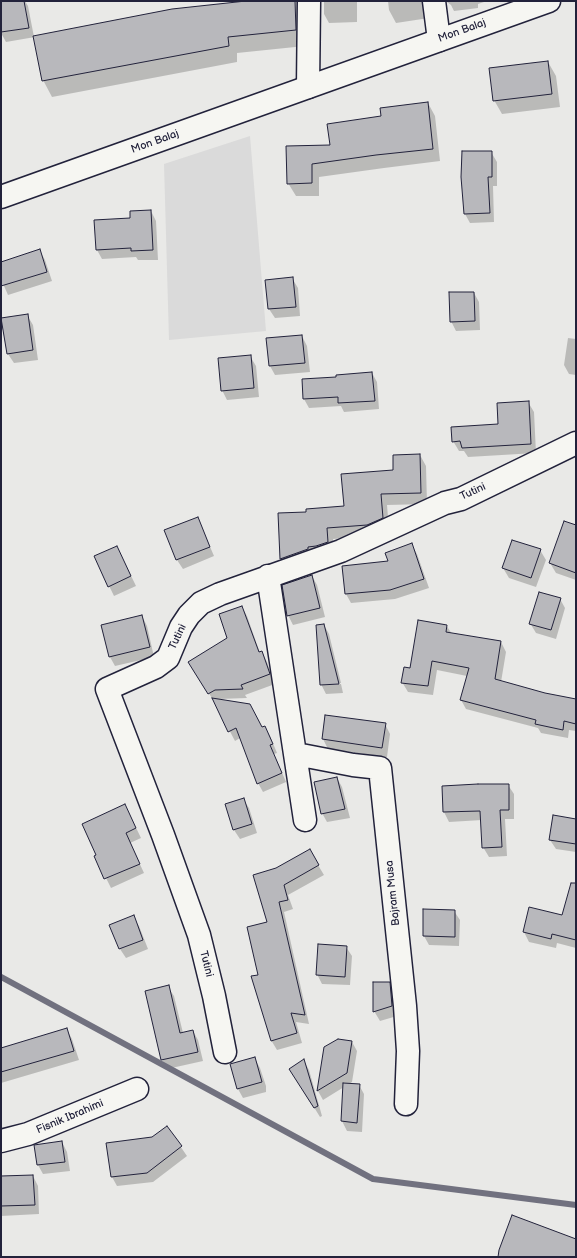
<!DOCTYPE html>
<html>
<head>
<meta charset="utf-8">
<style>
	body { margin:0 }
	#map { position:relative; width:577px; height:1258px; overflow:hidden; background:#e9e9e7; font-family:"Balsamiq Sans",sans-serif }
	canvas { display:block }
	.frame { position:absolute; inset:0; border:2px solid #22223b; pointer-events:none }
</style>
</head>
<body>
<div id="map">
<canvas width="577" height="1258"></canvas>
<div class="frame"></div>
</div>
<script>
const ctx = document.querySelector('canvas').getContext('2d');
ctx.lineJoin = 'round';
function paint(path, color) { ctx.fillStyle = color; ctx.fill(path, 'evenodd'); }
const poly = rows => new Path2D(rows.map(r => 'M' + r).join(''));
function trace(path, color, width, dash) { ctx.strokeStyle = color; ctx.lineWidth = width; ctx.lineCap = dash ? 'butt' : 'round'; ctx.setLineDash(dash || []); ctx.stroke(path); }
function label(font, color, halo, rows, align = 'center') {
  ctx.font = font + ' "Balsamiq Sans",sans-serif'; ctx.lineWidth = 4; ctx.setLineDash([]); ctx.textBaseline = 'middle'; ctx.strokeStyle = halo; ctx.fillStyle = color; for (const [text, x, y, turn = 0] of rows) {
    ctx.save(); ctx.translate(x, y); ctx.rotate((+turn || 0) * Math.PI / 180); ctx.textAlign = isNaN(turn) ? turn : align; if (halo) ctx.strokeText(text, 0, 0); ctx.fillText(text, 0, 0); ctx.restore();
  }
}
const built = poly([
	[250,136,266,331,169,340,164,164]
]);
const shadow = poly([
	[1,1,25,1,28,6,34,37,248,1,300,1,305,46,237,53,237,62,52,97,43,80,35,37,6,42,1,33],
	[324,1,357,1,357,22,329,23,324,14],
	[388,1,439,1,429,18,396,23,389,10],
	[442,1,487,1,478,4,478,8,454,11,451,5,447,2],
	[548,62,556,76,560,107,502,114,494,100],
	[428,103,435,116,440,161,384,168,319,177,319,196,296,196,288,183,331,146,382,117],
	[491,152,497,162,497,186,493,186,494,222,470,223,465,214,462,177],
	[151,211,156,221,158,260,138,260,136,257,102,259,97,250,131,219],
	[40,251,45,260,52,281,8,295,1,279,1,263],
	[292,278,298,288,300,316,275,318,269,309,266,280],
	[474,293,479,302,480,330,456,331,451,321],
	[27,315,33,325,38,360,14,363,8,354,4,329,1,330,1,316,2,319],
	[302,336,307,346,310,372,275,375,270,366],
	[568,338,576,339,576,375,569,374,564,365],
	[250,356,256,366,259,397,227,400,222,390],
	[372,373,377,382,379,409,344,412,341,406,309,408,304,399,303,380,337,378],
	[528,402,534,412,536,453,468,457,464,451,459,451,453,441,499,425],
	[420,455,426,466,427,504,387,505,389,529,374,536,333,539,334,554,288,570,281,559,279,514,307,513,345,507,394,471],
	[197,518,202,528,214,556,183,569,177,560,166,531],
	[576,526,576,580,556,573,550,563],
	[412,545,417,554,429,588,395,599,351,603,346,594,343,567,389,562],
	[117,547,136,586,114,596,95,557],
	[540,550,546,560,536,587,509,578,503,568],
	[312,576,317,585,325,617,293,625,288,615],
	[560,599,565,608,556,639,536,633,530,623],
	[242,607,247,616,260,653,262,652,267,662,275,684,245,695,247,698,219,699,262,728,265,727,270,736,277,753,274,754,286,782,263,792,258,783,240,738,235,741,215,703,195,671,228,639],
	[142,616,147,626,154,657,115,666,110,657,102,626],
	[324,625,329,634,341,683,324,683,324,685,341,684,343,693,326,694,321,684],
	[446,625,452,634,501,642,506,652,501,682,545,694,576,700,576,731,569,730,568,738,541,733,538,728,466,709,461,700,467,676,437,670,433,695,408,692,402,682,411,669],
	[326,716,385,724,390,734,387,757,328,749,323,739],
	[337,778,342,787,350,818,327,822,322,813],
	[508,785,514,794,514,819,505,819,507,856,489,857,483,847,482,820,449,822,444,812,443,786],
	[243,799,249,808,257,833,240,839,234,830,226,805],
	[125,805,141,838,130,843,144,873,111,888,95,856,97,855],
	[576,820,576,852,556,849,550,840],
	[309,850,324,875,288,895,293,909,284,912,309,1024,296,1022,302,1043,277,1050,271,1040,259,975,276,869],
	[530,908,563,916,576,909,576,948,557,943,556,948,529,942,524,932],
	[424,910,454,911,460,920,459,946,429,945,424,936],
	[133,917,139,926,148,949,126,958,120,949,111,925],
	[346,947,352,956,350,985,322,984,317,974],
	[389,983,395,993,397,1016,380,1021,374,1011],
	[168,987,174,996,183,1033,193,1031,198,1040,203,1061,167,1069,162,1060],
	[67,1030,72,1039,79,1060,1,1083,1,1049],
	[352,1042,357,1051,352,1082,349,1084,359,1085,364,1094,362,1132,347,1131,342,1121,344,1087,323,1100,318,1091,325,1048],
	[255,1059,260,1068,266,1086,266,1092,243,1098,238,1089,231,1065],
	[304,1061,309,1070,322,1116,320,1117,296,1078],
	[167,1127,187,1156,153,1182,117,1186,112,1177,152,1138],
	[62,1142,67,1152,70,1171,43,1174,38,1165],
	[33,1176,38,1186,39,1214,1,1216,1,1187]
]);
const stream = poly([
	[1,977,373,1179,576,1205]
]);
const building = poly([
	[1,1,24,1,29,28,1,32,1,1],
	[246,1,295,1,296,30,228,37,229,46,42,81,33,36,172,9,246,1],
	[548,61,552,94,493,101,489,68,548,61],
	[428,102,433,149,376,155,312,164,312,183,287,184,286,146,330,145,327,124,381,116,380,108,428,102],
	[462,151,492,151,492,177,488,177,490,213,464,214,461,177,462,151],
	[151,210,153,250,131,251,131,248,96,250,94,220,130,218,130,211,151,210],
	[40,249,47,272,1,286,1,262,40,249],
	[293,277,296,307,268,309,265,280,293,277],
	[449,292,474,292,475,321,450,322,449,292],
	[28,314,33,350,7,354,1,318,28,314],
	[302,335,305,363,269,366,266,338,302,335],
	[251,355,254,388,221,391,218,358,251,355],
	[372,372,375,401,338,403,338,397,303,399,302,379,336,377,336,375,372,372],
	[529,401,531,444,462,448,460,441,452,442,451,427,498,424,497,403,529,401],
	[420,454,421,493,381,494,383,518,367,525,327,528,328,542,316,546,308,547,308,549,280,559,278,513,306,512,306,509,344,506,341,474,393,470,393,455,420,454],
	[198,517,210,547,176,560,164,530,198,517],
	[564,521,576,525,576,573,549,563,564,521],
	[512,540,541,549,531,578,502,568,512,540],
	[412,543,424,579,390,590,345,594,342,566,388,561,385,553,412,543],
	[117,546,131,576,108,587,94,556,117,546],
	[312,575,320,608,287,616,282,585,312,575],
	[539,592,561,598,551,630,529,624,539,592],
	[242,606,259,652,262,651,270,674,241,685,243,689,215,690,208,694,188,662,227,638,219,614,242,606],
	[142,615,150,647,109,657,101,625,142,615],
	[418,620,447,625,446,632,501,641,495,679,545,693,576,699,576,724,564,721,563,730,535,724,536,720,460,700,469,668,432,661,428,686,401,683,404,667,410,668,418,620],
	[324,624,339,684,320,685,316,625,324,624],
	[212,698,250,704,262,727,265,726,273,744,270,745,282,773,257,784,236,728,228,732,212,698],
	[325,715,386,723,382,748,322,739,325,715],
	[337,777,345,809,321,814,314,782,337,777],
	[478,784,509,784,509,810,500,810,502,847,482,848,480,811,443,812,442,786,478,784],
	[244,798,252,824,233,830,225,804,244,798],
	[125,804,136,828,126,833,140,864,104,879,94,856,96,855,82,824,125,804],
	[553,815,576,819,576,844,549,840,553,815],
	[310,849,319,865,284,885,288,900,279,902,305,1015,291,1013,297,1033,271,1041,251,976,258,975,247,927,267,922,253,875,276,868,310,849],
	[571,883,576,883,576,940,552,934,551,939,523,932,529,907,562,915,571,883],
	[423,909,455,910,455,937,423,936,423,909],
	[134,915,143,940,119,949,109,925,134,915],
	[318,944,347,946,345,977,316,975,318,944],
	[373,982,390,982,392,1006,373,1012,373,982],
	[169,985,180,1033,193,1030,198,1052,161,1060,145,991,169,985],
	[67,1028,74,1051,1,1072,1,1048,67,1028],
	[338,1039,352,1041,347,1073,317,1091,324,1047,338,1039],
	[255,1057,262,1082,237,1089,230,1064,255,1057],
	[304,1059,318,1106,314,1108,289,1069,304,1059],
	[343,1083,360,1084,357,1123,341,1121,343,1083],
	[167,1126,182,1146,147,1173,111,1177,106,1143,152,1137,167,1126],
	[62,1141,65,1162,37,1165,34,1145,62,1141],
	[33,1175,35,1205,1,1206,1,1176,33,1175],
	[512,1215,576,1239,576,1257,498,1257,499,1250,512,1215]
]);
const minor = poly([
	[434,1,439,40],
	[308,87,309,1],
	[268,576,305,820],
	[296,754,353,765,380,768,405,1006,408,1051,406,1104],
	[225,1052,214,996,199,935,163,835,107,689,156,667,168,658,181,627,189,615,201,603,220,594,341,551,445,503,461,499,576,443],
	[1,1141,28,1134,137,1089]
]);
const major = poly([
	[1,197,549,1]
]);
const streetNames = [
	["Mon Balaj",462,31,-20],
	["Mon Balaj",155,142,-20],
	["Tutini",473,492,-25],
	["Tutini",178,637,-65],
	["Bajram Musa",393,893,-96],
	["Tutini",206,964,76],
	["Fisnik Ibrahimi",70,1117,-23]
];
paint(built, '#dadada');
paint(shadow, '#0003');
trace(stream, '#71717f', 6);
paint(building, '#b8b8bc');
trace(building, '#22223b', 1);
trace(minor, '#22223b', 25);
trace(major, '#22223b', 25);
trace(minor, '#f6f6f2', 22);
trace(major, '#f6f6f2', 22);
label('11px', '#22223b', '#f6f6f2', streetNames);
</script>
</body>
</html>
